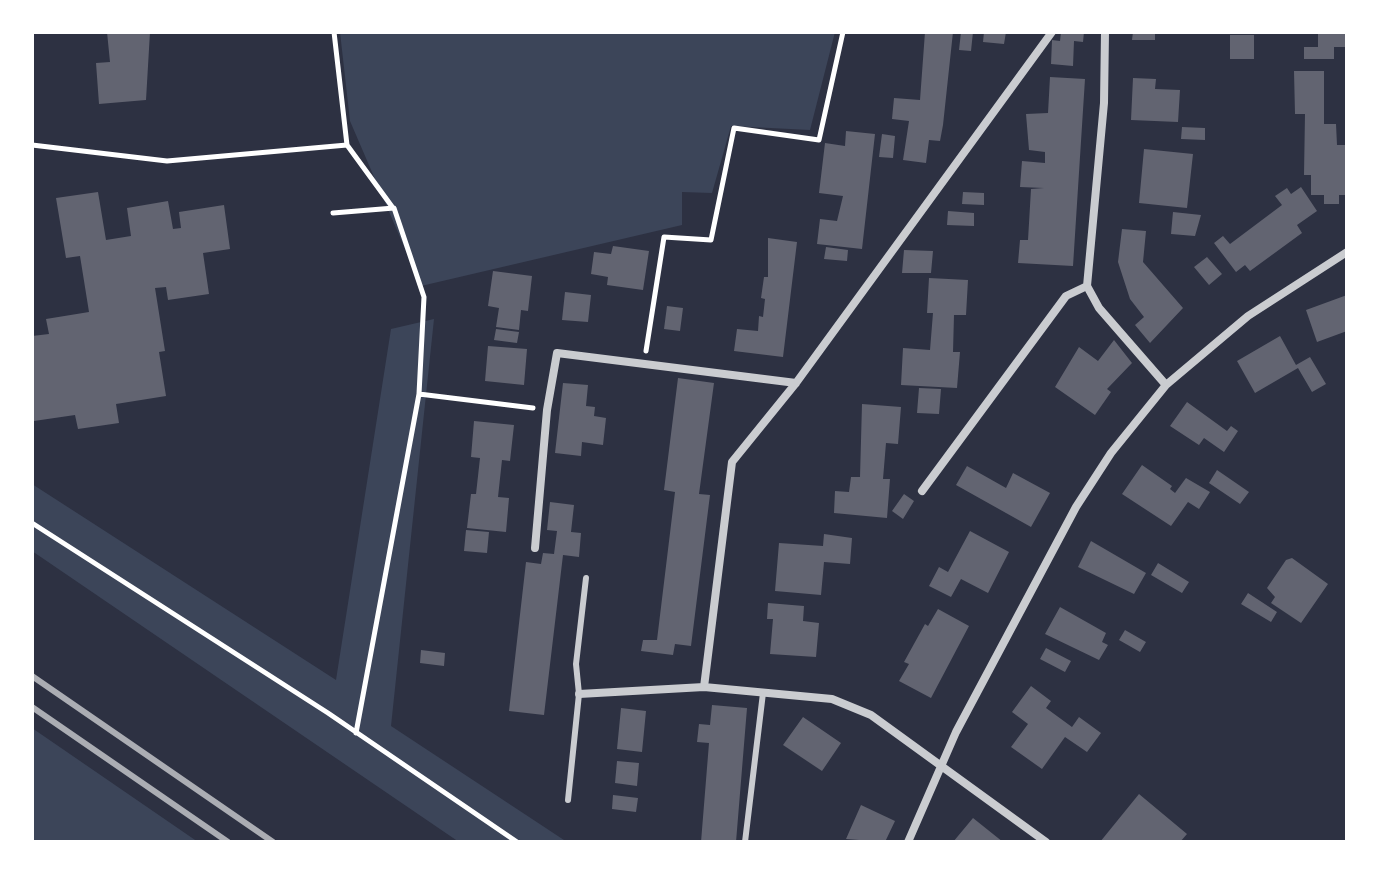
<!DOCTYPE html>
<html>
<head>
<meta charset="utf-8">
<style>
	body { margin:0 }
	#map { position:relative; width:1379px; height:874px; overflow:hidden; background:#2d3142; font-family:"Source Sans 3",sans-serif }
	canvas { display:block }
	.frame { position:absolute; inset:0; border:34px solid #fff; pointer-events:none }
</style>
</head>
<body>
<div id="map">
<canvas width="1379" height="874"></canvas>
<div class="frame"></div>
</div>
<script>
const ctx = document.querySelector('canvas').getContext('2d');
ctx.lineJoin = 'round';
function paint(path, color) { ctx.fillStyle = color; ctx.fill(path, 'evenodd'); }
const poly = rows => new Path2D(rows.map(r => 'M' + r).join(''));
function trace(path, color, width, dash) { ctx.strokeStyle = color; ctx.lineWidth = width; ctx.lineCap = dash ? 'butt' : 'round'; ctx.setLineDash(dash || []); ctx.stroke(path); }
const green = poly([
	[340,32,835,32,810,130,731,126,712,193,682,192,682,225,421,286,350,121],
	[434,319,391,726,567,842,459,842,32,551,32,484,336,680,391,329],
	[32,728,198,842,32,842]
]);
const building = poly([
	[107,32,150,32,146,100,99,104,96,63,110,62],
	[925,32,953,32,943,125,940,141,929,140,926,163,903,160,909,121,892,119,894,98,920,100],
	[961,32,973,32,971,51,959,50],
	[984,32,1006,32,1004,44,983,42],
	[1061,32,1084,32,1083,42,1074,41,1073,66,1051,64,1052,40,1060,41],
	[1133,32,1155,32,1155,40,1132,40],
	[1318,32,1347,32,1347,47,1334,47,1334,59,1304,59,1304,47,1318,47],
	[1230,35,1254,35,1254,59,1230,59],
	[1294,71,1324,71,1324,124,1336,124,1337,145,1347,145,1347,195,1339,195,1339,204,1324,204,1324,195,1311,195,1311,175,1304,175,1305,114,1295,114],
	[1050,77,1085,79,1073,266,1018,263,1020,240,1028,240,1031,189,1044,188,1020,187,1022,161,1045,163,1045,152,1029,150,1026,114,1048,113],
	[1133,78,1156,79,1155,89,1180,90,1178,122,1131,120],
	[1182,127,1205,128,1205,140,1181,139],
	[846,131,875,134,862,249,817,244,820,219,837,221,843,196,819,193,825,143,845,146],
	[882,134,895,136,893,158,879,157],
	[1144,149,1193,154,1187,208,1139,203],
	[1301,187,1317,211,1297,225,1302,233,1250,271,1245,265,1236,272,1214,243,1223,236,1230,244,1282,205,1275,196,1287,188,1291,194],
	[98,192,106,240,131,236,127,208,168,201,173,229,181,228,179,212,224,205,230,249,203,253,209,294,168,300,166,287,155,288,165,351,159,352,166,396,116,404,119,423,78,429,75,415,34,421,32,336,49,334,46,319,89,312,80,256,66,258,56,198],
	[963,192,984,193,984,205,962,204],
	[948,211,974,213,974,226,947,225],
	[1173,212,1201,215,1195,236,1171,234],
	[1122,229,1146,231,1143,262,1183,308,1150,343,1135,325,1144,317,1130,299,1118,262],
	[768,238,797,242,783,357,734,351,737,329,758,331,759,316,763,317,765,299,761,298,764,277,768,277],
	[613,246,649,251,643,290,607,285,608,277,591,274,594,252,611,254],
	[826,247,848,250,847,261,824,259],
	[904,250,933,251,931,273,902,273],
	[1207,257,1222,274,1209,285,1194,267],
	[493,271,532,276,528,311,521,310,519,330,496,327,499,308,488,306],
	[929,278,968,280,966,315,954,315,953,352,960,352,957,388,901,385,903,348,930,350,933,313,927,313],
	[565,292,591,295,588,322,562,320],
	[1347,295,1347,331,1317,342,1306,310],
	[667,306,683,308,680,331,664,329],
	[496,329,519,332,517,343,494,340],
	[1280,336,1296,365,1310,357,1326,384,1312,392,1298,368,1255,393,1237,361],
	[1114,340,1132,363,1107,389,1111,392,1095,415,1055,387,1079,347,1098,361],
	[488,346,527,349,524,385,485,381],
	[678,378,714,383,699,494,710,495,691,646,675,644,673,655,641,651,643,640,657,640,675,492,664,490],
	[563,383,588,385,586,406,595,407,594,416,606,418,603,445,582,442,581,456,555,453],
	[919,388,941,389,939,414,917,413],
	[1187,402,1227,431,1231,426,1238,431,1224,452,1204,438,1199,445,1170,426],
	[862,404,901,407,898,444,886,443,883,479,890,479,887,518,834,513,835,491,849,492,851,477,860,477],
	[474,421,514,425,510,461,502,460,498,497,509,498,506,532,467,528,471,494,476,494,480,458,471,457],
	[1142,465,1172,486,1170,489,1175,493,1186,478,1210,492,1199,509,1188,502,1171,526,1122,494],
	[967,466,1006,488,1013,473,1050,493,1031,527,956,485],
	[1217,470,1249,492,1240,504,1209,483],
	[904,494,914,501,903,519,892,511],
	[550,502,574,505,571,532,581,533,579,557,563,555,544,715,509,711,526,562,541,564,543,553,554,554,557,531,547,530],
	[466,530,489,532,487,553,464,551],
	[970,531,1009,552,988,593,961,579,951,597,929,586,939,567,948,572],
	[824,534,852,538,850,564,824,562,821,595,775,591,779,543,823,546],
	[1091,541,1146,573,1134,594,1078,567],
	[1292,558,1328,584,1301,623,1271,603,1275,597,1267,588,1286,560],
	[1158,563,1189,582,1182,593,1151,575],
	[1248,593,1277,612,1271,622,1241,604],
	[768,603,804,606,803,621,819,623,816,657,770,654,773,619,767,619],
	[1060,607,1106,633,1102,642,1108,645,1099,660,1045,634],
	[938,609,969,626,931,698,899,681,909,664,904,662,925,624,928,626],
	[1125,630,1146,642,1140,652,1119,640],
	[1046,648,1071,661,1065,672,1040,659],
	[421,650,445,653,444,666,420,663],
	[1031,686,1051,701,1046,708,1072,727,1079,717,1101,733,1087,752,1065,737,1042,769,1011,747,1028,724,1012,712],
	[712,705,747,708,736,842,701,842,709,743,697,742,699,724,710,725],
	[621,708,646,711,642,752,617,749],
	[803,717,841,743,822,771,783,745],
	[617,761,639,763,637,786,615,783],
	[1139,794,1187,834,1180,842,1100,842],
	[613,795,638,798,636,812,612,809],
	[861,805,895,821,885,842,846,839],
	[973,818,1003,842,953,842]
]);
const path = poly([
	[334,32,347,145],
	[32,145,167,161,347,145,393,208],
	[333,213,394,208,424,297,419,394,356,733],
	[646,351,664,237,711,240,734,128,819,140,843,32],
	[419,394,533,408],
	[32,523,328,713,517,842]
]);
const service = poly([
	[568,800,579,694,576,664,586,578],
	[745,842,763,693]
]);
const minor = poly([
	[1105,32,1104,103,1087,286,1099,308,1166,385],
	[922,491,1066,296,1087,286],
	[535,548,547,410,557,353,796,383],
	[704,687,732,462,796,383,1052,32],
	[579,694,704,687,832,699,871,715,1046,842],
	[908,842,956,732,1076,507,1111,453,1166,385,1248,316,1347,252]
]);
const rail = poly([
	[32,676,273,842],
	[32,707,228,842]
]);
paint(green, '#3c4559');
paint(building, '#626471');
trace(path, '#fff', 5);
trace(service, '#caccd0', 6);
trace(minor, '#caccd0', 8);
trace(rail, '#abadb3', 6);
</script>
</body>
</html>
